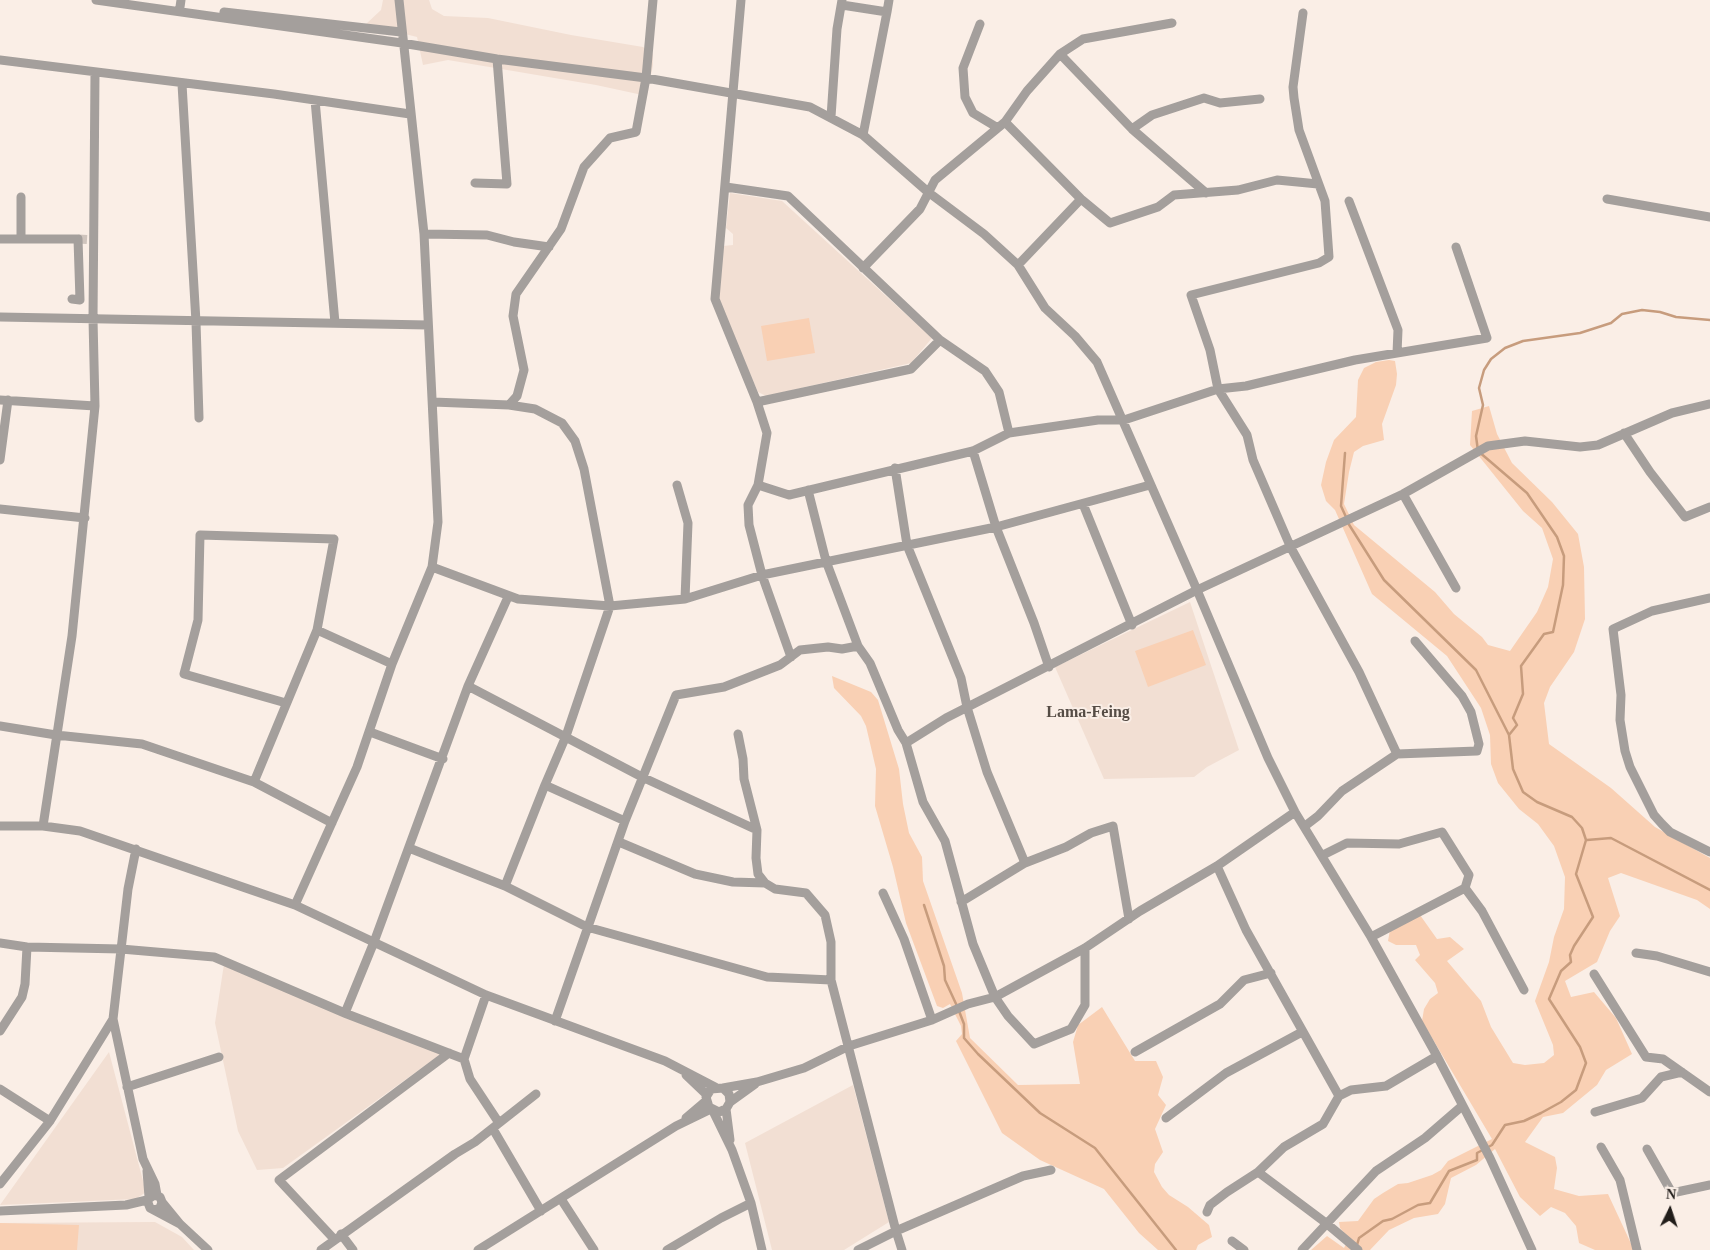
<!DOCTYPE html>
<html>
<head>
<meta charset="utf-8">
<style>
	body { margin:0 }
	#map { position:relative; width:1710px; height:1250px; overflow:hidden; background:#faeee6; font-family:"Times New Roman",serif }
	canvas { display:block }
	.north { position:absolute; left:1645px; top:1185px; width:50px; height:50px; -webkit-text-stroke:4px #faeee6; paint-order:stroke; rotate:4deg; font-size:14px; font-weight:700; line-height:20px; text-align:center; color:#211d1a }
	.north::after { content:''; display:block; margin:auto; width:18px; height:22px; background:#211d1a; clip-path:polygon(50% 0,100% 100%,50% 72%,0 100%) }
</style>
</head>
<body>
<div id="map">
<canvas width="1710" height="1250"></canvas>
<div class="north">N</div>
</div>
<script>
const ctx = document.querySelector('canvas').getContext('2d');
ctx.lineJoin = 'round';
function paint(path, color) { ctx.fillStyle = color; ctx.fill(path, 'evenodd'); }
const poly = rows => new Path2D(rows.map(r => 'M' + r).join(''));
function trace(path, color, width, dash) { ctx.strokeStyle = color; ctx.lineWidth = width; ctx.lineCap = dash ? 'butt' : 'round'; ctx.setLineDash(dash || []); ctx.stroke(path); }
function label(font, color, halo, rows, align = 'center') {
  ctx.font = font + ' "Times New Roman",serif'; ctx.lineWidth = 4; ctx.setLineDash([]); ctx.textBaseline = 'middle'; ctx.strokeStyle = halo; ctx.fillStyle = color; for (const [text, x, y, turn = 0] of rows) {
    ctx.save(); ctx.translate(x, y); ctx.rotate((+turn || 0) * Math.PI / 180); ctx.textAlign = isNaN(turn) ? turn : align; if (halo) ctx.strokeText(text, 0, 0); ctx.fillText(text, 0, 0); ctx.restore();
  }
}
const built = poly([
	[383,0,429,0,432,9,444,16,488,18,571,35,643,47,653,54,653,65,647,96,596,85,448,60,423,65,417,37,366,24,381,10],
	[730,193,782,201,932,338,911,363,766,396,758,392,717,299,723,246,733,245,733,234,726,228],
	[1190,602,1239,750,1207,767,1194,777,1104,779,1055,667],
	[224,964,441,1054,283,1168,257,1170,238,1131,215,1023],
	[109,1052,146,1192,136,1199,0,1205],
	[853,1085,889,1222,844,1250,772,1250,745,1143],
	[155,1222,182,1237,194,1250,0,1250,0,1223]
]);
const green = poly([
	[809,318,815,353,767,361,761,326],
	[1389,360,1395,361,1397,374,1396,385,1382,424,1384,440,1363,446,1354,452,1349,472,1344,504,1354,525,1435,592,1454,614,1482,637,1488,645,1510,651,1537,612,1548,587,1553,559,1542,528,1523,511,1470,445,1472,411,1489,406,1497,434,1512,463,1552,502,1578,534,1584,567,1585,619,1574,652,1550,687,1544,703,1549,744,1611,788,1655,827,1710,858,1710,909,1697,900,1621,873,1608,878,1620,916,1610,931,1597,962,1565,981,1571,997,1594,992,1616,1018,1632,1054,1606,1070,1597,1085,1563,1113,1543,1117,1525,1142,1555,1157,1557,1168,1554,1189,1579,1196,1608,1194,1634,1250,1595,1250,1579,1243,1576,1226,1565,1213,1551,1207,1540,1216,1520,1197,1495,1149,1476,1165,1451,1178,1445,1204,1438,1214,1414,1218,1389,1230,1370,1250,1311,1250,1327,1236,1344,1248,1349,1238,1340,1228,1339,1222,1358,1221,1374,1199,1383,1193,1398,1184,1408,1183,1432,1175,1441,1170,1448,1161,1492,1139,1422,1021,1424,1009,1430,999,1438,993,1435,983,1415,960,1420,955,1416,945,1396,945,1388,941,1390,930,1420,915,1437,939,1450,937,1464,949,1447,961,1481,1001,1491,1027,1513,1063,1525,1065,1544,1063,1554,1055,1553,1045,1535,1001,1549,962,1554,937,1564,909,1565,877,1554,846,1538,824,1519,809,1498,783,1491,764,1490,735,1481,708,1447,656,1372,594,1335,510,1326,501,1321,485,1326,462,1334,440,1356,417,1358,380,1364,368,1376,362],
	[1193,630,1206,665,1148,687,1135,651],
	[832,676,871,692,878,700,899,769,903,804,909,833,922,857,923,881,962,993,970,1038,1018,1085,1080,1084,1073,1042,1078,1025,1102,1007,1135,1061,1156,1061,1163,1077,1158,1095,1166,1105,1155,1129,1163,1152,1155,1164,1154,1172,1162,1187,1169,1195,1188,1207,1209,1225,1212,1237,1198,1245,1196,1250,1158,1250,1139,1233,1104,1189,1040,1160,1002,1133,956,1041,962,1034,961,1026,950,1004,943,1008,937,1006,906,923,893,867,875,806,876,769,866,726,861,716,834,688],
	[0,1223,79,1225,77,1250,0,1250]
]);
const stream = poly([
	[1345,453,1341,506,1346,517],
	[1348,523,1384,580,1476,670,1509,735,1513,769,1523,792,1537,802,1572,817,1582,828,1586,840,1576,874,1593,917,1574,946,1570,955,1571,962,1561,971,1549,999,1580,1047,1586,1063,1576,1090,1561,1102,1541,1113,1524,1121,1505,1125,1492,1145,1477,1153,1477,1160,1449,1171,1430,1203,1418,1205,1392,1219,1383,1221,1359,1238,1357,1245],
	[1509,735,1517,725,1513,718,1523,694,1521,666,1544,634,1553,632,1563,585,1564,556,1557,537,1527,493,1478,451,1476,436,1483,405,1479,388,1484,370,1491,359,1505,348,1523,341,1580,333,1611,323,1622,314,1642,310,1660,312,1676,317,1710,320],
	[1587,840,1611,838,1710,890],
	[924,905,944,966,945,980,957,1006],
	[959,1011,964,1024,964,1038,978,1054,1040,1113,1095,1148,1176,1250]
]);
const minorTunnel = poly([
	[78,239,94,240]
]);
const minor = poly([
	[96,0,402,43,497,59,646,78,810,107,863,135,928,192,984,234,1018,265,1045,308,1075,336,1097,362,1197,590,1268,758,1295,812,1371,937,1437,1056,1490,1158,1532,1250],
	[399,0,424,234,438,522,432,567,392,664,357,767,295,905,486,995,665,1061,715,1087],
	[741,0,715,299,757,402,767,433,758,485,748,505,749,525,762,575,791,657],
	[842,5,887,12,889,0],
	[180,7,181,0],
	[224,12,401,32],
	[1303,13,1293,87,1294,98,1299,130,1325,201,1329,257,1319,263,1191,295,1210,350,1218,389,1247,435,1253,460,1291,548,1359,672,1397,754],
	[980,24,963,68,965,97,973,113,998,128],
	[1060,54,1132,129,1206,193],
	[0,60,274,94,410,114],
	[95,73,93,319,95,406,72,636,43,826,80,831,295,905],
	[182,84,196,322,199,418],
	[315,100,335,323],
	[831,117,837,29,842,0],
	[1005,122,1081,199,1110,223,1158,207,1174,195,1238,190,1277,180,1318,184],
	[1132,129,1152,115,1204,98,1220,103,1260,99],
	[863,135,887,12],
	[475,183,507,184,497,59],
	[726,187,788,196,940,340,985,371,999,392,1009,433],
	[21,197,21,239],
	[1607,199,1710,217],
	[1349,201,1398,330,1397,353],
	[424,234,487,235,514,242,549,247],
	[0,239,78,239,80,300,72,299],
	[1018,265,1081,199],
	[863,268,920,209,935,180,1005,122,1027,91,1060,54,1083,39,1172,23],
	[0,317,428,325],
	[0,400,95,406],
	[433,402,509,405,535,409,562,423,575,441,584,469,610,606,566,736,545,785,625,821],
	[757,402,911,369,940,340],
	[509,405,517,396,524,370,513,316,516,294,561,229,584,167,610,138,636,132,646,78,653,0],
	[1624,433,1650,472,1685,517,1710,507],
	[973,451,996,527,1034,623,1049,667],
	[0,460,8,400],
	[895,468,907,545,961,678,967,707,987,772,1025,863],
	[677,485,688,523,685,599],
	[758,485,789,495,973,451,1009,433,1098,420,1124,420,1218,389,1246,386,1355,360,1487,338,1456,247],
	[808,490,826,561,858,646],
	[1403,494,1456,588],
	[1083,504,1132,625],
	[0,509,85,518],
	[432,567,518,599,610,606,685,599,762,575,996,527,1150,485],
	[1710,598,1652,611,1613,629,1621,695,1620,720,1625,751,1630,767,1654,815,1662,824,1670,832,1710,852],
	[317,630,392,664],
	[468,686,642,777,757,830],
	[0,726,56,735,142,744,254,782,332,823],
	[370,732,443,759],
	[738,734,743,759,744,779,757,830,756,858,758,874,765,883],
	[906,743,946,718,1197,590,1403,494,1488,446,1525,441,1580,447,1598,445,1672,413,1710,404],
	[254,782,317,630,334,539,200,535,198,620,184,674,286,703],
	[0,826,43,826],
	[1305,826,1318,816,1342,791,1397,754,1477,751,1479,744,1471,712,1462,696,1415,641],
	[619,842,695,874,733,882,765,883,775,889,806,893,825,915,831,942,831,980,896,1231,858,1250],
	[409,848,505,886,587,927,767,977,831,980],
	[136,849,128,889,113,1019,143,1159,155,1184,157,1195],
	[1323,855,1347,843,1399,844,1442,832,1469,875,1465,888,1371,937],
	[1217,866,1246,930,1339,1096,1323,1124,1284,1147,1258,1172,1326,1223,1358,1250],
	[505,886,545,785],
	[1465,888,1482,911,1524,990],
	[883,893,904,939,932,1020],
	[961,902,1025,863,1066,847,1091,833,1113,826,1129,919],
	[0,943,27,947,121,949,214,957,347,1014,464,1059],
	[1636,953,1657,956,1710,972],
	[1594,974,1646,1057,1663,1059,1710,1092],
	[486,995,464,1059,470,1079,499,1123],
	[345,1013,374,942,468,686,508,597],
	[555,1021,625,821,676,695,724,687,780,665,800,650,828,647,842,649,858,646,870,663,898,730,906,743,923,802,945,841,973,944,995,997,1008,1016,1034,1044,1071,1029,1085,1005,1085,948],
	[0,1031,22,997,25,984,27,947],
	[1135,1052,1220,1004,1244,980,1271,973],
	[686,1075,707,1095],
	[127,1087,219,1057],
	[723,1088,757,1082,804,1068,849,1046,932,1020,968,1004,995,997,1085,948,1140,911,1217,866,1295,812],
	[0,1089,50,1121],
	[1339,1096,1351,1090,1386,1086,1437,1056],
	[730,1102,755,1084],
	[726,1109,719,1112,709,1107,706,1097,711,1089,723,1088,729,1094,730,1102,726,1109,730,1140],
	[713,1111,732,1150,751,1203,762,1250],
	[1595,1112,1642,1098,1661,1077,1682,1072],
	[686,1118,706,1101],
	[1166,1118,1226,1073,1302,1032],
	[493,1129,541,1211],
	[1601,1147,1620,1180,1637,1250],
	[1647,1149,1672,1193,1710,1185],
	[147,1171,149,1197],
	[0,1184,50,1121,113,1019],
	[561,1199,594,1250],
	[162,1202,180,1224],
	[155,1210,160,1208,162,1202,160,1197,154,1195,147,1200,150,1208,180,1224,208,1250],
	[0,1211,126,1205,147,1200],
	[1207,1212,1210,1205,1227,1192,1258,1172],
	[341,1234,353,1250],
	[334,1239,279,1180,449,1053],
	[1232,1241,1244,1250],
	[321,1250,455,1154,475,1142,536,1094],
	[478,1250,676,1126,711,1109],
	[667,1250,721,1218,751,1203],
	[902,1250,896,1231,1023,1176,1051,1170],
	[1302,1250,1376,1171,1425,1138,1462,1106]
]);
const quarterNames = [
	["Lama-Feing",1088,713]
];
paint(built, '#f2dfd3');
paint(green, '#f9d0b4');
trace(stream, '#c79c7d', 2.5);
trace(minorTunnel, '#cfc4bd', 9, [9, 4.5]);
trace(minor, '#a49f9c', 9);
label('bold 16px', '#554c45', '#faeee6', quarterNames);
</script>
</body>
</html>
